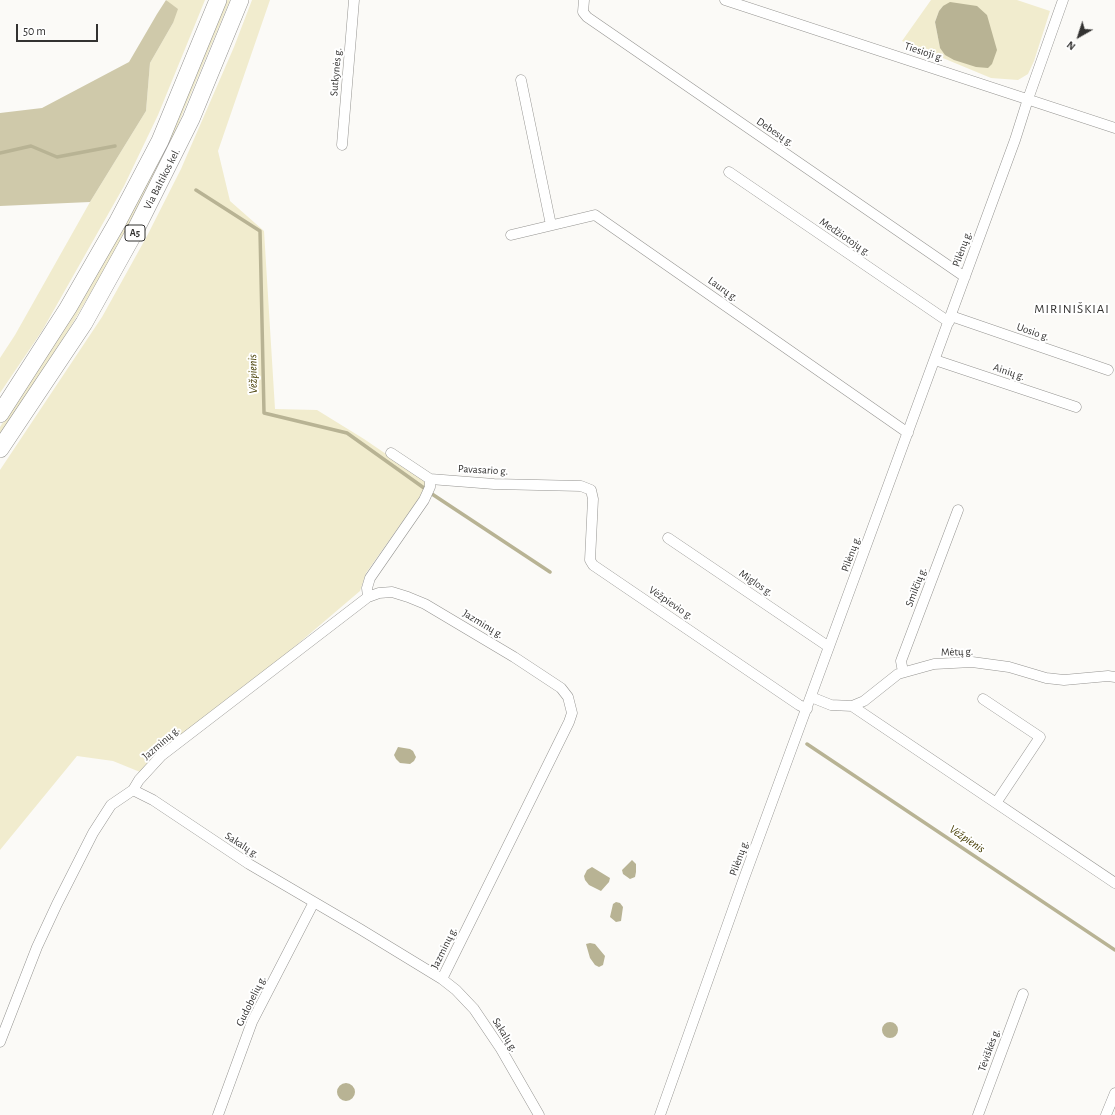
<!DOCTYPE html>
<html>
<head>
<meta charset="utf-8">
<style>
	body { margin:0 }
	#map { position:relative; width:1115px; height:1115px; overflow:hidden; background:#fbfaf7; font-family:"Alegreya Sans",sans-serif }
	canvas { display:block }
	.north { position:absolute; left:1059px; top:16px; width:40px; height:40px; -webkit-text-stroke:3px #fff; paint-order:stroke; rotate:219deg; font-size:11px; font-weight:700; line-height:16px; text-align:center; color:#333231 }
	.north::after { content:''; display:block; margin:auto; width:14px; height:18px; background:#333231; clip-path:polygon(50% 0,100% 100%,50% 72%,0 100%) }
	.scale { position:absolute; left:16px; top:24px; width:82px; height:18px; box-sizing:border-box; border:2px solid #333231; border-top:0; padding-left:5px; font-size:12px; line-height:14px; white-space:nowrap; color:#333231; -webkit-text-stroke:3px #fff; paint-order:stroke }
</style>
</head>
<body>
<div id="map">
<canvas width="1115" height="1115"></canvas>
<div class="north">N</div>
<div class="scale">50 m</div>
</div>
<script>
const ctx = document.querySelector('canvas').getContext('2d');
ctx.lineJoin = 'round';
function paint(path, color) { ctx.fillStyle = color; ctx.fill(path, 'evenodd'); }
const poly = rows => new Path2D(rows.map(r => 'M' + r).join(''));
function trace(path, color, width, dash) { ctx.strokeStyle = color; ctx.lineWidth = width; ctx.lineCap = dash ? 'butt' : 'round'; ctx.setLineDash(dash || []); ctx.stroke(path); }
function label(font, color, halo, rows, align = 'center') {
  ctx.font = font + ' "Alegreya Sans",sans-serif'; ctx.lineWidth = 4; ctx.setLineDash([]); ctx.textBaseline = 'middle'; ctx.strokeStyle = halo; ctx.fillStyle = color; for (const [text, x, y, turn = 0] of rows) {
    ctx.save(); ctx.translate(x, y); ctx.rotate((+turn || 0) * Math.PI / 180); ctx.textAlign = isNaN(turn) ? turn : align; if (halo) ctx.strokeText(text, 0, 0); ctx.fillText(text, 0, 0); ctx.restore();
  }
}
const green = poly([
	[167,0,205,0,158,115,124,186,42,331,0,393,0,358,15,335,90,202,146,111,150,63,173,23],
	[225,0,230,0,167,151,116,250,68,331,0,435,0,427,64,329,111,249,150,178],
	[252,0,270,0,218,151,230,201,264,231,275,409,317,410,364,439,427,482,422,494,366,573,360,591,145,774,113,761,77,756,0,850,0,470,102,317,147,236,181,169,234,47],
	[931,0,1017,0,1050,11,1034,61,1028,74,1018,80,991,78,902,41],
	[943,6,940,48,935,22,939,11]
]);
const forest = poly([
	[166,0,178,9,173,23,150,63,146,111,90,202,0,206,0,113,42,108,129,62,157,14]
]);
const water = poly([
	[950,2,977,6,987,15,997,50,992,64,988,68,976,67,954,60,945,55,940,48,935,22,939,11,943,6],
	[398,747,410,749,413,751,416,757,414,761,410,764,400,763,396,759,394,755],
	[632,860,636,864,636,872,635,877,630,879,623,874,622,870],
	[592,867,610,878,609,882,601,891,589,885,585,880,584,876,587,870],
	[616,902,620,903,623,907,621,921,616,922,610,917,613,904],
	[590,943,595,944,605,956,603,965,599,967,595,965,590,958,586,944],
	'882 1030a8 8 0 1 1 16 0a8 8 0 1 1-16 0Z',
	'337 1092a9 9 0 1 1 18 0a9 9 0 1 1-18 0Z'
]);
const stream = poly([
	[0,153,31,146,57,157,115,146],
	[196,190,260,231,264,413,347,433,424,488],
	[432,494,550,572],
	[807,744,1115,950]
]);
const minor = poly([
	[584,0,583,12,587,17,965,277],
	[725,0,1115,128],
	[521,80,551,225],
	[342,145,354,0],
	[729,172,949,322],
	[511,235,595,215,908,433],
	[951,316,1108,370],
	[935,360,1076,407],
	[391,453,430,479,494,484,581,486,591,490,593,499,590,560,593,565,799,705,807,709],
	[668,538,829,647],
	[368,597,367,588,370,578,424,500,430,487,430,479],
	[903,672,901,661,958,510],
	[811,697,831,705,852,706,864,701,898,674,934,664,972,662,1009,667,1046,678,1064,680,1108,676,1115,677],
	[983,699,1040,737,996,803],
	[852,706,1115,883],
	[133,790,139,780,161,756,368,597,379,593,392,592,408,597,425,604,514,657,561,688,568,697,572,713,569,722,442,979],
	[0,1042,37,947,57,904,93,833,111,805,133,790,153,800,249,864,360,929,442,979,456,990,474,1009,501,1049,539,1115],
	[218,1115,252,1022,314,902],
	[660,1115,743,881,1015,140,1028,99,1063,0],
	[978,1115,1023,994],
	[1106,1115,1115,1093]
]);
const trunk = poly([
	[0,414,68,308,118,221,160,141,218,0],
	[0,449,84,323,134,233,191,119,240,0]
]);
const shields = [
	[135,233,20]
];
const shieldNames = [
	["A5",135,233]
];
const streetNames = [
	["Tiesioji g.",924,52,18],
	["Sutkynės g.",336,72,-85],
	["Debesų g.",775,132,34],
	["Via Baltikos kel.",162,179,-63],
	["Medžiotojų g.",845,237,34],
	["Pilėnų g.",962,249,-70],
	["Laurų g.",723,289,35],
	["Uosio g.",1033,332,19],
	["Ainių g.",1009,372,18],
	["Pavasario g.",483,470,3],
	["Pilėnų g.",851,554,-70],
	["Miglos g.",756,583,34],
	["Smilčių g.",916,587,-69],
	["Vėžpievio g.",671,603,34],
	["Jazminų g.",483,624,31],
	["Mėtų g.",957,652,-2],
	["Jazminų g.",161,743,-41],
	["Sakalų g.",242,845,33],
	["Pilėnų g.",739,858,-70],
	["Jazminų g.",444,948,-64],
	["Gudobelių g.",251,1001,-64],
	["Sakalų g.",505,1035,58],
	["Tėviškės g.",989,1050,-70]
];
const waterNames = [
	["Vėžpienis",253,374,-91],
	["Vėžpienis",967,839,34]
];
const quarterNames = [
	["MIRINIŠKIAI",1072,309]
];
paint(green, '#f1ecce');
paint(forest, '#cfc9aa');
paint(water, '#b8b394');
trace(stream, '#b8b394', 3.5);
trace(minor, '#959491', 11);
trace(trunk, '#959491', 18);
trace(minor, '#fff', 10);
trace(trunk, '#fff', 17);
for (const [x, y, w] of shields) { const box = new Path2D(); box.roundRect(x - w / 2, y - 8, w, 16, 3); ctx.fillStyle = '#fff'; ctx.fill(box); trace(box, '#333231', 1); }
label('bold 10px', '#333231', null, shieldNames);
label('11px', '#333231', '#fff', streetNames);
label('italic 12px', '#494007', '#fff', waterNames);
ctx.letterSpacing = '1px';
label('13px', '#333231', '#fff', quarterNames);
ctx.letterSpacing = '0px';
</script>
</body>
</html>
